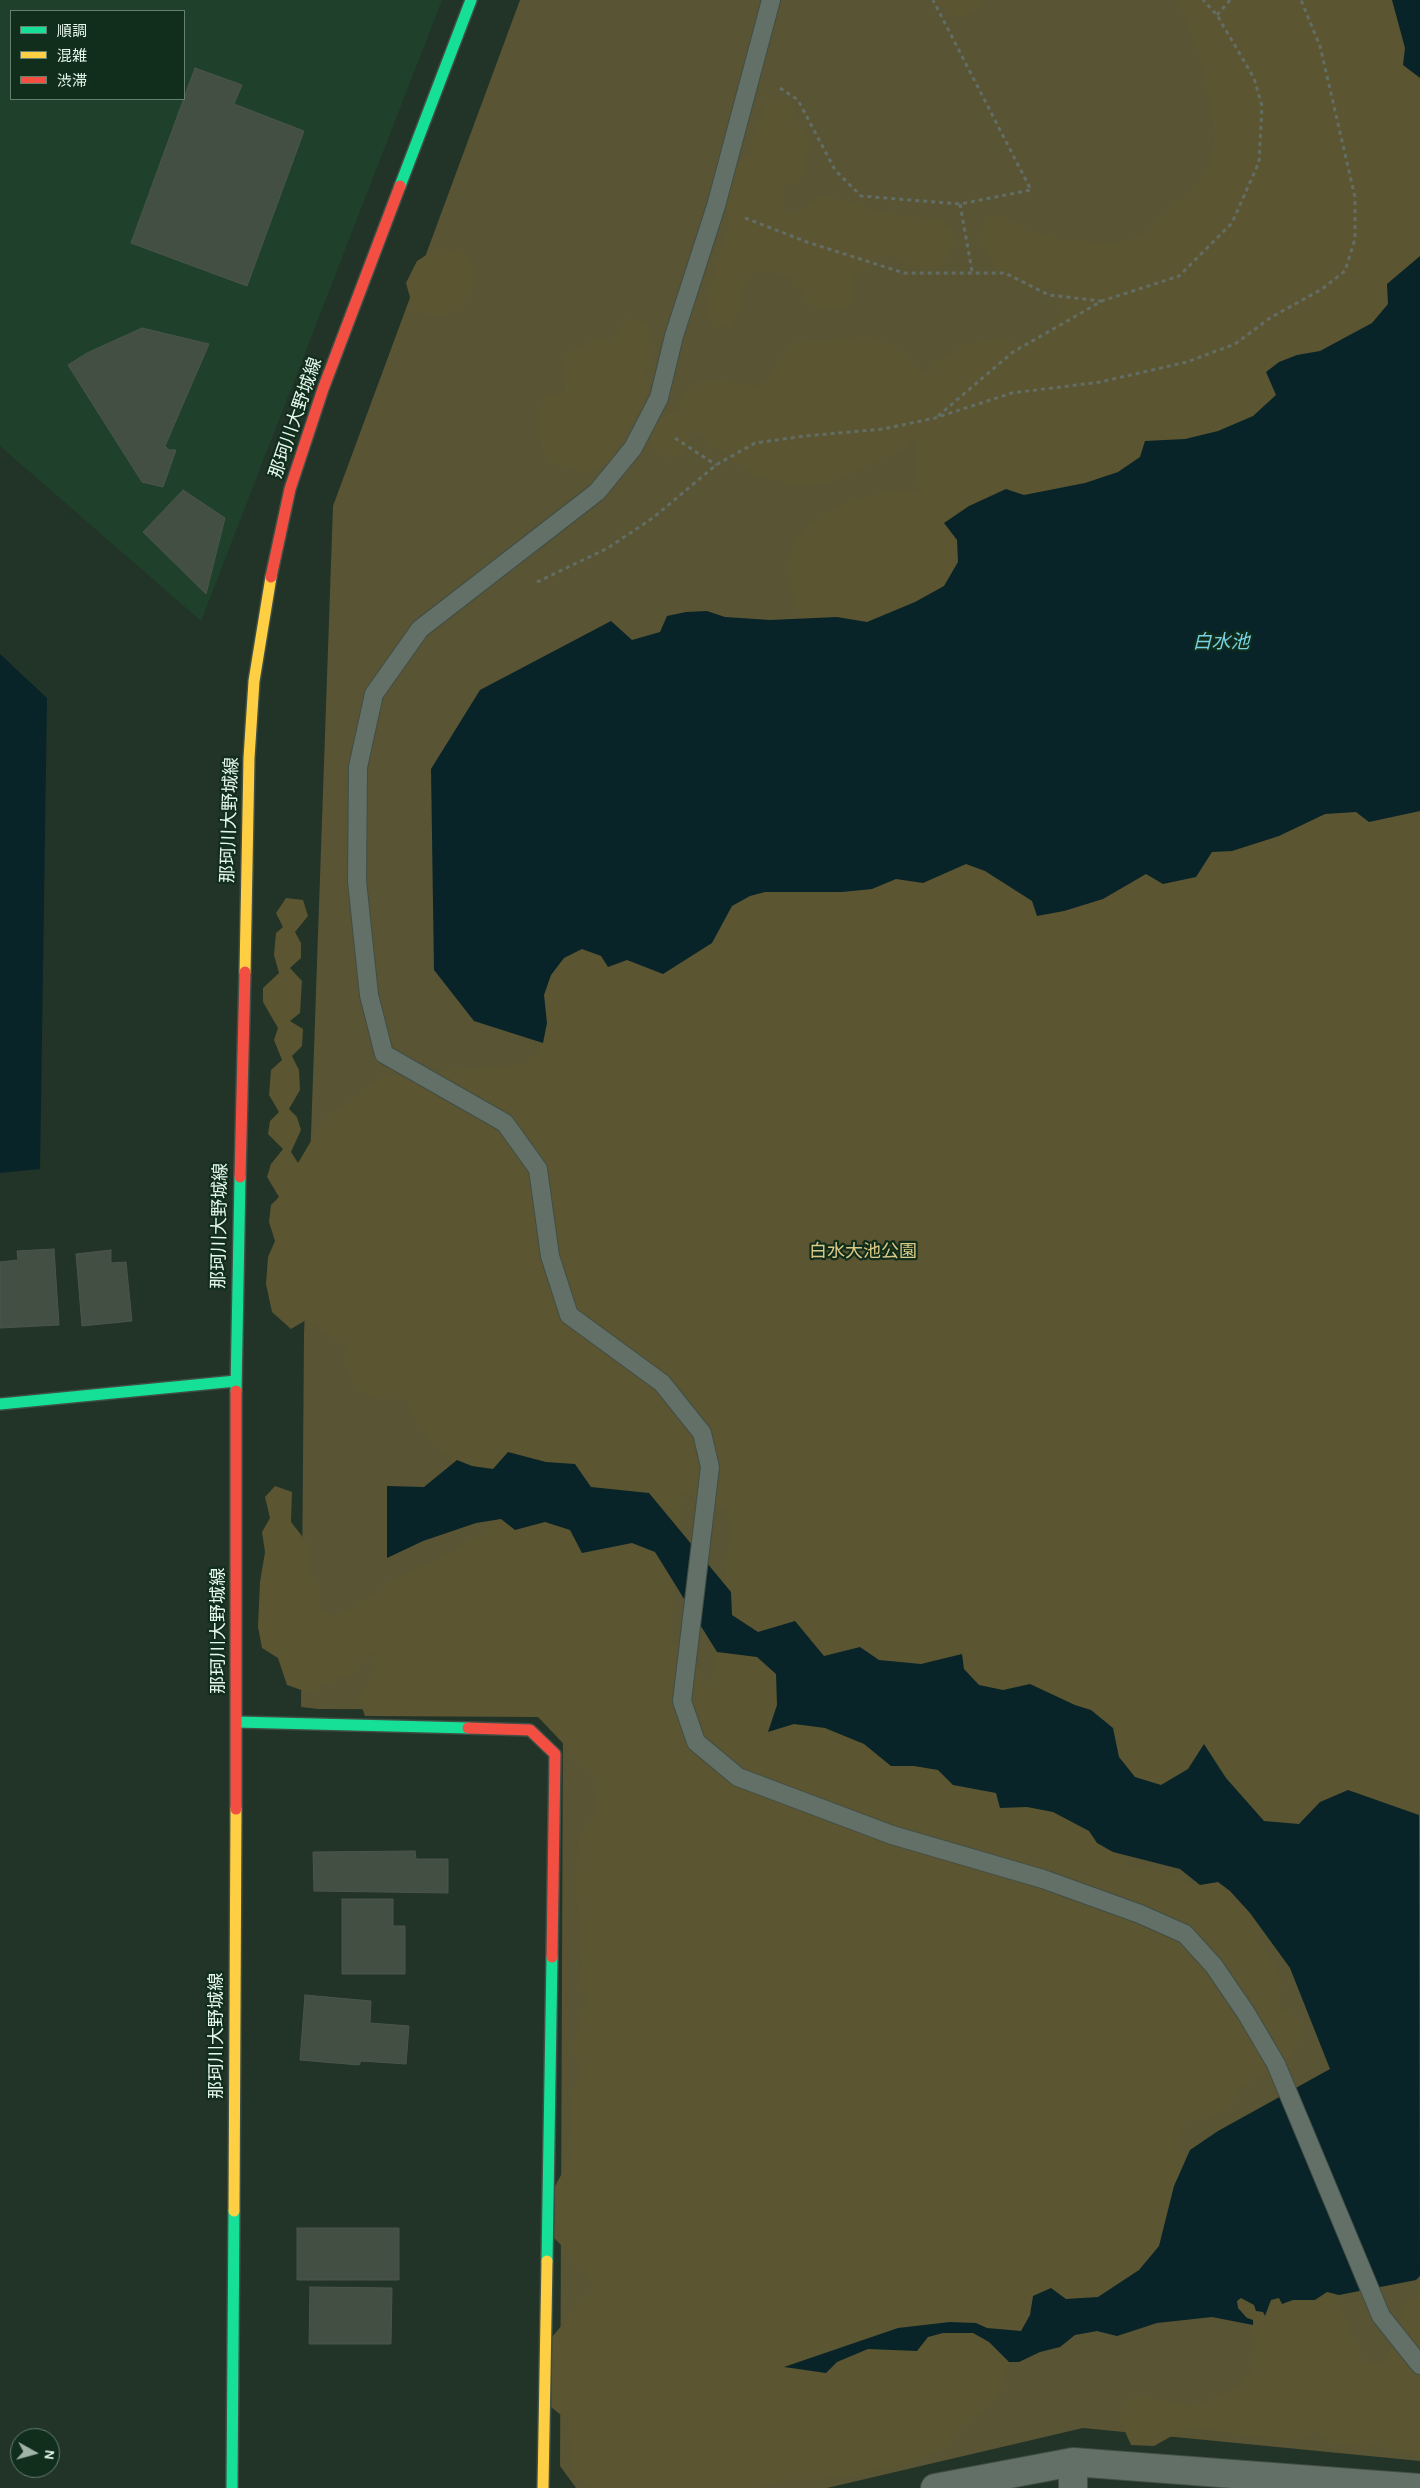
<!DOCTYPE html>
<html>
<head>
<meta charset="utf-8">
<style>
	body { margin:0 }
	#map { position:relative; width:1420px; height:2488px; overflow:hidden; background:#223328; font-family:Karla,"Noto Sans JP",sans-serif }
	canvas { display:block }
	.legend { position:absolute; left:10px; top:10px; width:175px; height:90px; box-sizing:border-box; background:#112e1c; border:1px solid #667f6f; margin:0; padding:6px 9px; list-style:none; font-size:15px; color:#e6f8eb }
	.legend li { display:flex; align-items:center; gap:10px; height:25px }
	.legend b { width:25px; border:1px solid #667f6f }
	.north { position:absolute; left:10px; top:2428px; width:50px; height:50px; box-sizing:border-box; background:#112e1c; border:1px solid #667f6f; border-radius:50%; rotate:97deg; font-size:14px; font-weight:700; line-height:20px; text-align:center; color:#e6f8eb }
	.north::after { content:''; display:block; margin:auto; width:18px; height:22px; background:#a1b3a7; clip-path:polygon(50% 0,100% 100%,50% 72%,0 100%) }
</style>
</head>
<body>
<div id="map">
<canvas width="1420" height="2488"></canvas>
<ul class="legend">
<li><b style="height:6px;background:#16e098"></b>順調</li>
<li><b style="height:6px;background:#ffcf43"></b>混雑</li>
<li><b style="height:6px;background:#f24e42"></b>渋滞</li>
</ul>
<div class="north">N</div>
</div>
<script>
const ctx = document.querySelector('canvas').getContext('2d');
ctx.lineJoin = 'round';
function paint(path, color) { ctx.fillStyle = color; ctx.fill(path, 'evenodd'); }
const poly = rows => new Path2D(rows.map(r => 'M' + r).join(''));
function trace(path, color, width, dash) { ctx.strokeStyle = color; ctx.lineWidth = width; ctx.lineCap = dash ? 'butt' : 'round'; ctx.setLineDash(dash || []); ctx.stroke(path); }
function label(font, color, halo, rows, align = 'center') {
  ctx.font = font + ' Karla,"Noto Sans JP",sans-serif'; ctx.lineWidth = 4.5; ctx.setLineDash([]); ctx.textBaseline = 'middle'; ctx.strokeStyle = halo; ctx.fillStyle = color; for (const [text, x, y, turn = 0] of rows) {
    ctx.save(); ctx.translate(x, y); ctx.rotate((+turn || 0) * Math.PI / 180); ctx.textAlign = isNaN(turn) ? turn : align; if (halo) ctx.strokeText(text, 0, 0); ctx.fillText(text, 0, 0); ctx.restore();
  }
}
const built = poly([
	[0,0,442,0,201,621,0,446],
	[11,11,184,11,184,99,11,99]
]);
const green = poly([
	[520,0,1420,0,1420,2461,1083,2428,827,2488,576,2488,560,2466,563,1722,547,1710,318,1709,301,1707,304,1334,333,506]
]);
const forest = poly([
	[938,0,980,0,979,6,965,16,951,16,939,4],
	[1178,0,1402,0,1420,52,1420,267,1401,312,1286,400,961,584,857,638,803,625,794,601,790,571,794,543,808,525,841,505,871,495,902,490,920,494,918,483,918,435,906,448,853,474,829,483,796,485,755,475,691,431,683,456,664,459,651,446,651,429,664,417,677,410,684,394,697,381,717,381,756,386,771,376,776,365,794,342,832,341,866,335,894,346,927,375,937,362,962,345,995,339,1023,344,1048,333,1063,312,1060,291,1051,287,1029,289,996,270,982,243,983,227,989,218,1003,216,1035,233,1054,238,1112,244,1141,235,1193,189,1210,165,1214,142,1212,110,1198,50],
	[773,96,789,100,794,109,793,120,807,134,809,143,803,175,800,181,793,185,783,183,783,210,793,216,819,197,831,197,885,213,939,220,952,228,954,243,943,266,931,269,909,265,890,256,873,260,867,269,852,277,855,287,853,299,847,308,829,310,809,305,801,290,789,277,768,271,749,275,739,292,740,308,732,326,717,328,706,318,707,302,728,224,726,202,729,171,745,157,754,156,751,144,759,124,765,116,760,105],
	[437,248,456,250,469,259,473,272,472,290,460,310,440,316,419,313,413,308,406,283,417,261],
	[630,316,647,325,652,361,645,371,648,381,645,402,610,462,587,473,550,462,541,446,539,408,548,394,566,393,562,363,570,351,593,339,616,343,619,325],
	[1337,800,1420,809,1420,1881,1227,1830,1114,1784,820,1675,722,1620,727,1557,731,1534,727,1509,682,1493,678,1540,477,1480,439,1450,418,1425,406,1399,374,1399,355,1386,344,1361,347,1347,306,1320,291,1329,272,1312,266,1284,268,1257,275,1241,269,1222,271,1205,279,1197,267,1177,271,1164,283,1149,268,1134,270,1121,279,1112,269,1095,271,1070,282,1060,274,1040,278,1028,263,1002,263,988,279,973,274,955,276,933,283,927,276,913,286,898,303,900,308,916,295,932,301,943,301,958,290,968,302,981,300,1013,290,1021,303,1029,302,1046,292,1056,299,1070,300,1090,289,1109,297,1117,301,1130,291,1152,298,1163,324,1119,381,1077,526,1064,530,1057,540,1053,539,975,572,943,742,887,1211,837],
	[275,1486,292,1492,291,1522,309,1545,308,1575,321,1590,318,1609,334,1617,360,1604,388,1582,433,1562,488,1531,500,1507,634,1533,664,1548,674,1571,671,1643,679,1646,696,1664,710,1692,718,1638,782,1667,809,1714,1007,1788,1112,1841,1125,1865,1172,1873,1190,1885,1218,1874,1264,1908,1259,1944,1276,1964,1282,1983,1279,2008,1288,2010,1301,2022,1300,2041,1290,2058,1240,2089,1228,2108,1210,2119,1188,2122,1179,2137,1178,2147,1191,2167,1170,2253,1010,2352,1003,2388,991,2404,970,2418,947,2446,917,2461,869,2472,820,2479,784,2479,755,2488,591,2488,572,2475,567,2420,551,2407,552,2337,594,2287,573,2257,554,2238,555,2186,575,2150,571,2123,574,2091,581,2071,573,2047,577,2037,580,2015,590,1997,578,1985,582,1964,576,1890,578,1838,595,1812,599,1781,538,1717,365,1716,359,1699,376,1672,374,1651,348,1676,322,1685,310,1693,287,1685,278,1658,262,1648,258,1627,260,1582,265,1552,262,1532,270,1518,265,1497],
	[1331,2282,1351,2334,1366,2364,1385,2361,1407,2301,1420,2297,1420,2453,1389,2451,1378,2441,1364,2448,1330,2442,1315,2431,1303,2440,1274,2441,1199,2428,1186,2428,1154,2446,1131,2445,1119,2418,1129,2398,1162,2399,1191,2408,1239,2385,1253,2369,1256,2337,1223,2295]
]);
const water = poly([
	[1392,0,1420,0,1420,78,1403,65,1405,48],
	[1420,256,1420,811,1369,822,1356,812,1325,814,1279,836,1232,851,1212,852,1196,877,1163,884,1146,874,1103,899,1064,911,1037,916,1032,901,985,871,966,864,923,883,896,879,872,889,842,892,765,892,750,896,732,906,712,943,663,974,627,960,608,967,601,956,582,949,564,958,551,975,544,995,547,1023,543,1043,474,1021,434,970,431,769,480,690,611,621,632,640,660,632,667,616,686,612,707,611,725,617,770,620,837,617,867,622,915,602,944,586,958,562,957,540,944,523,969,506,1006,489,1024,495,1085,483,1118,472,1140,457,1145,441,1185,439,1218,431,1253,416,1276,395,1266,372,1279,362,1297,355,1320,351,1372,323,1388,304,1387,284],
	[0,654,47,698,40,1169,0,1173],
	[508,1452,546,1462,575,1464,591,1487,649,1493,731,1592,732,1615,758,1632,795,1621,824,1656,860,1647,879,1660,921,1664,962,1654,964,1669,979,1685,1003,1690,1030,1684,1075,1705,1091,1710,1113,1728,1119,1757,1135,1777,1161,1785,1188,1769,1204,1744,1226,1778,1264,1821,1299,1824,1320,1802,1348,1790,1419,1815,1420,2276,1416,2280,1339,2295,1327,2292,1315,2300,1293,2300,1282,2304,1279,2298,1271,2300,1265,2316,1263,2312,1256,2311,1254,2305,1241,2298,1237,2301,1238,2308,1247,2318,1253,2320,1253,2325,1212,2317,1157,2323,1117,2336,1097,2331,1075,2335,1060,2347,1040,2352,1019,2362,1009,2362,989,2342,973,2333,943,2333,928,2337,917,2351,868,2349,837,2362,826,2373,784,2367,898,2328,950,2322,976,2323,987,2328,1021,2331,1030,2315,1033,2296,1051,2288,1066,2299,1098,2297,1139,2270,1159,2246,1174,2186,1190,2150,1218,2131,1330,2069,1290,1968,1250,1913,1230,1891,1218,1882,1200,1885,1180,1869,1113,1852,1097,1843,1089,1831,1053,1812,1027,1807,1000,1808,996,1793,953,1785,938,1770,914,1766,891,1766,864,1744,825,1728,794,1724,768,1732,777,1705,776,1674,757,1657,717,1652,655,1552,632,1543,582,1553,570,1530,545,1522,515,1530,501,1519,476,1523,423,1541,387,1558,387,1486,424,1487,457,1460,472,1466,493,1469]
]);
const building = poly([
	[195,68,242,85,234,104,304,131,247,286,131,243,195,68],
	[142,328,209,344,165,446,169,450,176,450,163,487,142,482,68,365,87,353,142,328],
	[183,490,225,518,206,594,143,532,183,490],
	[54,1249,59,1325,0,1328,0,1262,18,1260,17,1251,54,1249],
	[111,1250,111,1263,126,1262,132,1321,82,1326,76,1254,111,1250],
	[415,1851,416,1859,448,1859,448,1893,314,1891,313,1852,415,1851],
	[342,1899,393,1899,393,1926,405,1926,405,1974,342,1974,342,1899],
	[305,1995,371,2001,370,2023,409,2026,406,2064,361,2061,359,2065,300,2060,305,1995],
	[297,2228,399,2228,399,2280,297,2280,297,2228],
	[310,2287,392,2288,391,2344,309,2344,310,2287]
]);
const path = poly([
	[1217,15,1230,0],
	[780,88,798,100,835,170,861,196,960,204,1031,190,933,0],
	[960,204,972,271],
	[745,218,807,242,904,273,1005,273,1049,295,1101,301],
	[938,416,1013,352,1102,301,1179,276,1232,223,1259,162,1262,106,1254,78,1217,15,1203,0],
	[675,438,716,465],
	[537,582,608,548,654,517,716,465,755,443,805,436,883,429,935,418,1012,393,1100,382,1187,362,1235,344,1270,318,1322,289,1345,271,1355,239,1355,197,1320,46,1301,0]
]);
const lane = poly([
	[771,0,716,206,674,336,659,398,633,448,597,492,420,629,374,694,358,767,357,881,369,995,384,1054,505,1123,538,1169,550,1256,569,1315,662,1383,702,1433,710,1467,682,1701,696,1742,738,1777,892,1835,1043,1879,1140,1914,1185,1934,1214,1966,1246,2013,1276,2064,1381,2316,1420,2365]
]);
const street = poly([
	[1073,2462,1073,2488],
	[935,2488,1073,2462,1420,2488]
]);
const fast = poly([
	[400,186,471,0],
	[236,1391,240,1177],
	[0,1404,236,1381],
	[237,1722,468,1728],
	[547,2261,552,1957],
	[232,2488,234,2211]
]);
const slow = poly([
	[245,972,249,758,254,681,271,577],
	[234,2211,236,1809],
	[543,2488,547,2261]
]);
const jam = poly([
	[271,577,290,489,323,389,400,186],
	[240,1177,245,972],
	[236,1391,236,1809],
	[468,1728,530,1730,555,1754,552,1957]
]);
const streetNames = [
	["那珂川大野城線",296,418,-71],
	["那珂川大野城線",230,820,-88],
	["那珂川大野城線",220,1226,-89],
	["那珂川大野城線",219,1631,-90],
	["那珂川大野城線",217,2036,-90]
];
const parkNames = [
	["白水大池公園",863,1252]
];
const waterNames = [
	["白水池",1221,643]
];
paint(built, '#1f402a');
paint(green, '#595434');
paint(forest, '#5c5531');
paint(water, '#082428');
paint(building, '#444f44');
trace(building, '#4b554a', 1);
trace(lane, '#404e45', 20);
trace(street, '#404e45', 30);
trace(fast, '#404e45', 14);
trace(slow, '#404e45', 14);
trace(jam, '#404e45', 14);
trace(path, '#626e65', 3, [4, 4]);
trace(lane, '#637068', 18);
trace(street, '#637068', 28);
trace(fast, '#16e098', 11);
trace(slow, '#ffcf43', 11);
trace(jam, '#f24e42', 11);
label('18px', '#e6f8eb', '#112e1c', streetNames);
label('18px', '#dbc985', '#112e1c', parkNames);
label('italic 19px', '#77d2e3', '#112e1c', waterNames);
</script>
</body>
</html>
